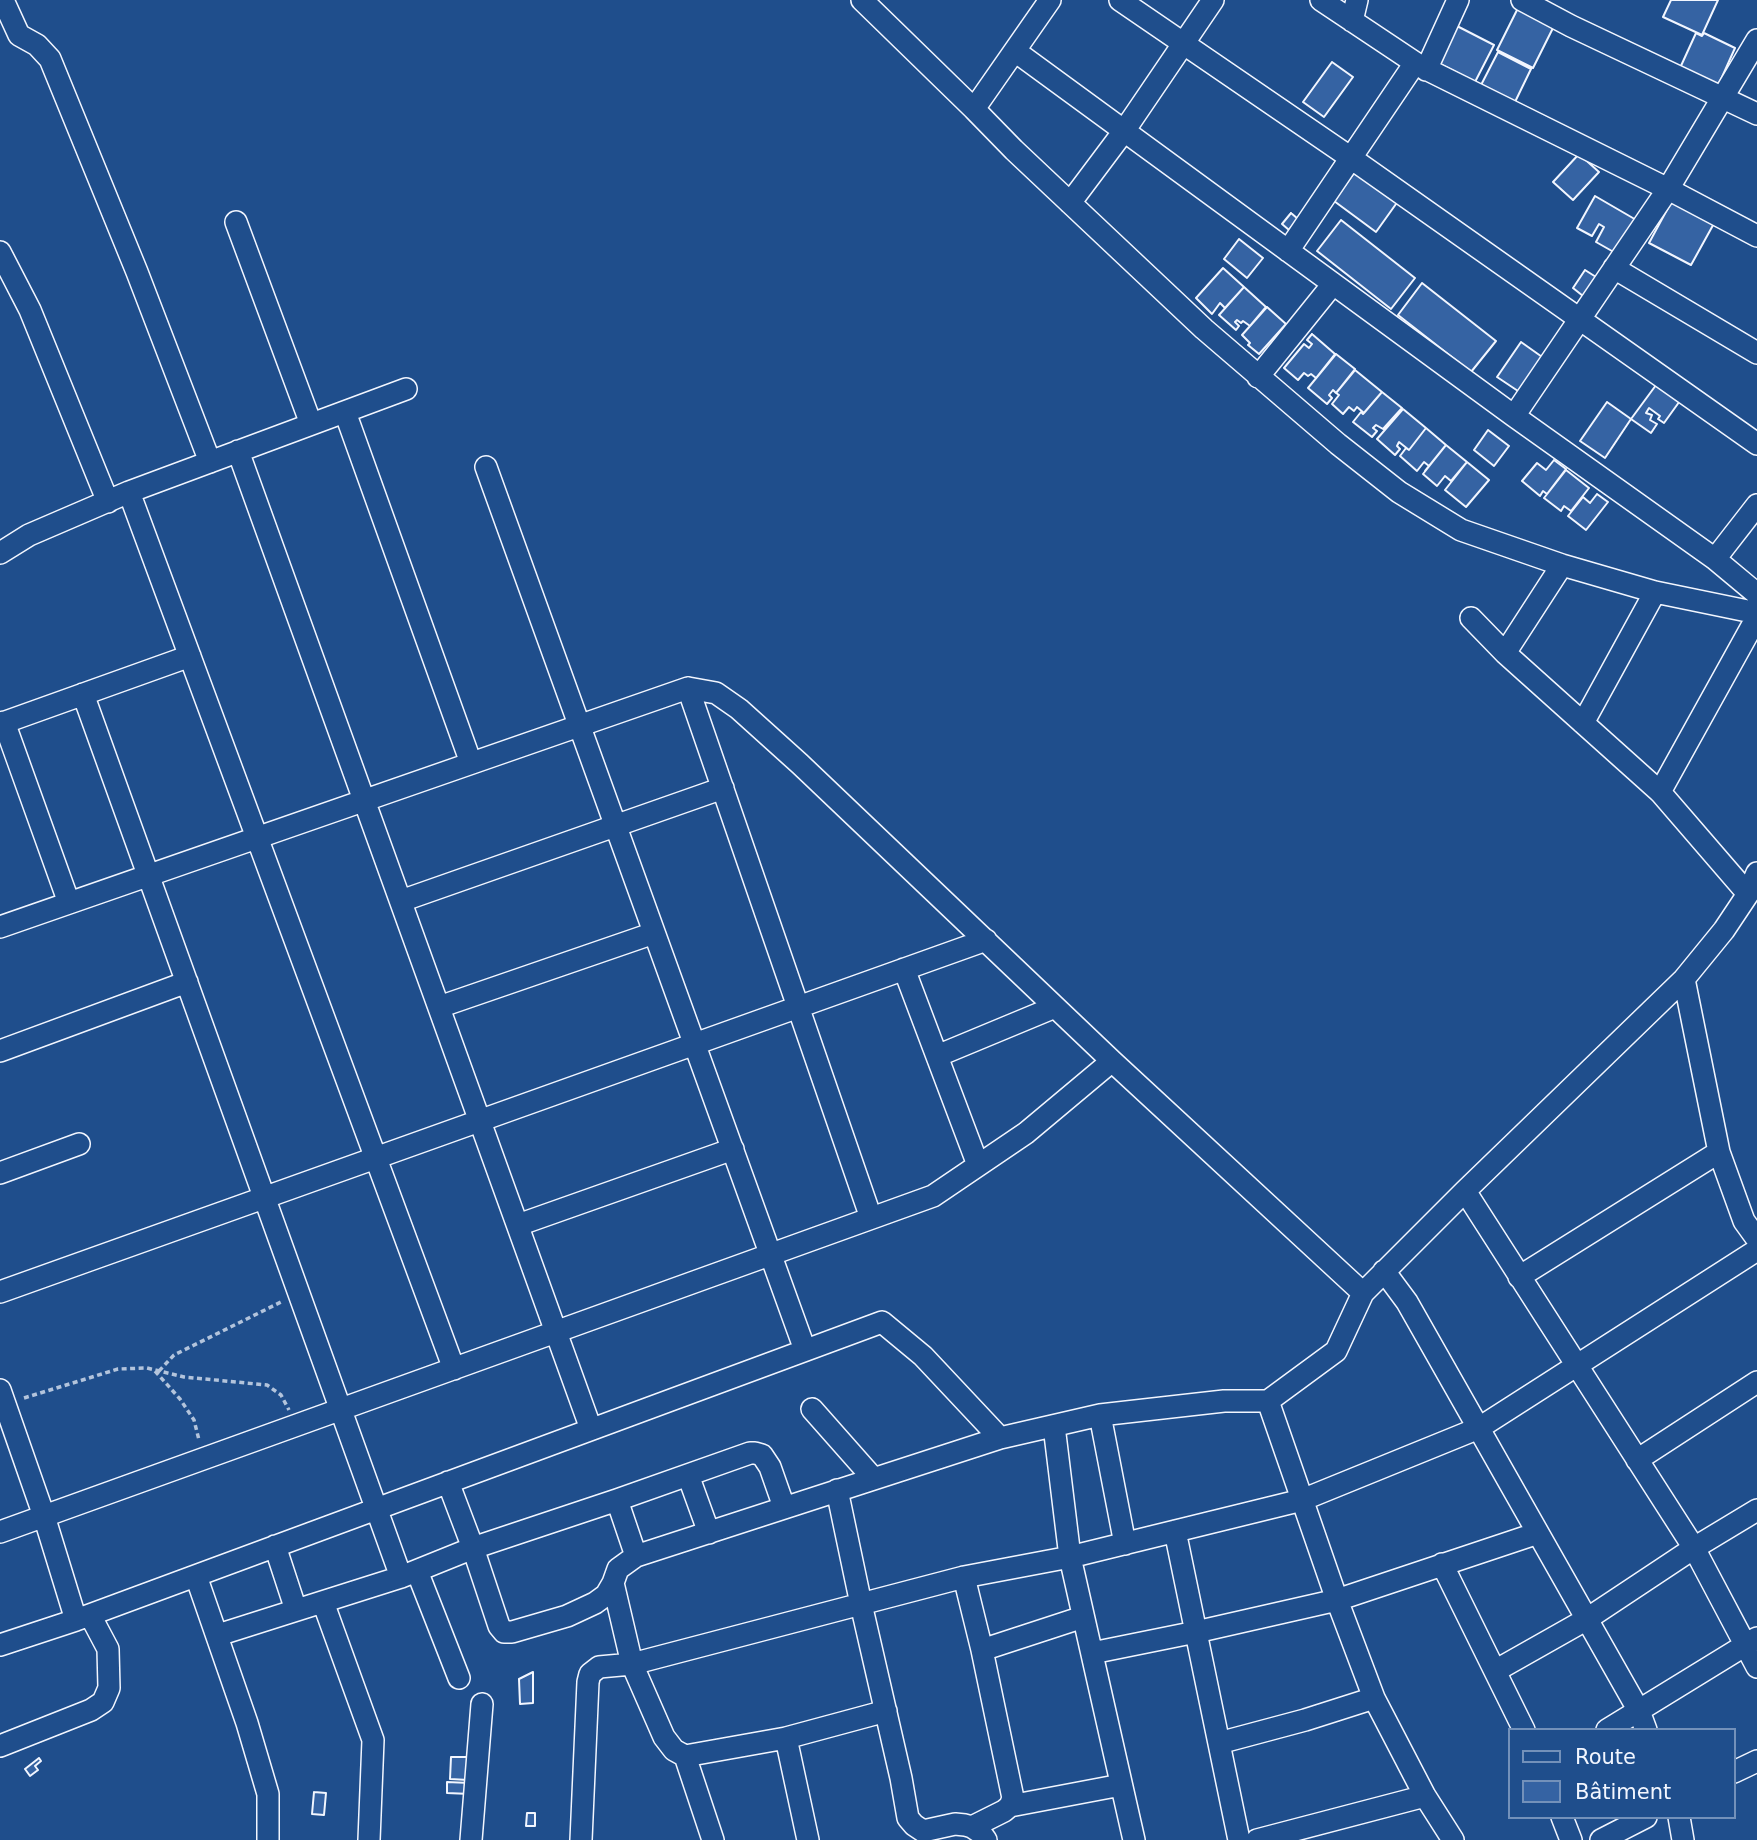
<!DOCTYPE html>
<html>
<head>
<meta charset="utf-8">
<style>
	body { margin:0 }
	#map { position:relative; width:1757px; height:1840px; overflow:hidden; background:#1f4e8c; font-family:"DejaVu Sans",sans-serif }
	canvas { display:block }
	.legend { position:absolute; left:1508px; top:1728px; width:228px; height:91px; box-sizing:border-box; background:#1f4e8c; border:2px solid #7391ba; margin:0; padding:9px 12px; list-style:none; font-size:21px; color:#f2f6ff }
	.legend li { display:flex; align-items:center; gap:14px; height:35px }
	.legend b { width:35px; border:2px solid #7391ba }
</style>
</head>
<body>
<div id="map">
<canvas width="1757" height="1840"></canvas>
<ul class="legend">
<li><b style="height:9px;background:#1f4e8c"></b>Route</li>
<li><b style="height:19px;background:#3563a3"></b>Bâtiment</li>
</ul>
</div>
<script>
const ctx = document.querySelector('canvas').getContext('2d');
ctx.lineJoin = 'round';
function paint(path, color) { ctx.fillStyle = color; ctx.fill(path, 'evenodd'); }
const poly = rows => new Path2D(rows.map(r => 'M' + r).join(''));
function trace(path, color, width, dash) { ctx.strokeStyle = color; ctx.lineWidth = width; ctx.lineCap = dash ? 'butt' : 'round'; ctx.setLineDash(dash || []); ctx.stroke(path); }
const building = poly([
	[1671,0,1718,0,1702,35,1663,17,1671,0],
	[1518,8,1554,26,1533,68,1497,50,1518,8],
	[1457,26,1494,45,1475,82,1438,63,1457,26],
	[1696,33,1702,36,1704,33,1735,48,1718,86,1680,68,1696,33],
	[1498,52,1531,69,1514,104,1480,87,1498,52],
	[1332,62,1353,77,1324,117,1303,102,1332,62],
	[1579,154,1599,172,1573,200,1553,182,1579,154],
	[1359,166,1401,197,1376,232,1334,201,1359,166],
	[1675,195,1717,218,1691,265,1649,243,1675,195],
	[1595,196,1638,221,1619,255,1596,242,1604,227,1599,224,1592,236,1577,228,1595,196],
	[1291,213,1298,219,1289,230,1282,224,1291,213],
	[1341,220,1415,278,1391,309,1317,251,1341,220],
	[1239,239,1263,258,1247,278,1224,259,1239,239],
	[1223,268,1244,287,1225,308,1220,303,1212,314,1196,298,1223,268],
	[1585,270,1596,277,1583,296,1573,288,1585,270],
	[1422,283,1496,341,1471,372,1398,315,1422,283],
	[1244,287,1266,307,1250,326,1243,321,1241,323,1237,320,1235,322,1239,326,1236,330,1219,315,1244,287],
	[1267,307,1286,324,1259,354,1248,345,1250,343,1242,335,1267,307],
	[1312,334,1335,354,1316,378,1311,374,1308,376,1304,373,1298,380,1284,368,1304,344,1309,348,1312,344,1307,340,1312,334],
	[1521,342,1545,359,1521,393,1497,377,1521,342],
	[1336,354,1355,369,1336,393,1333,390,1329,395,1332,398,1327,404,1308,388,1336,354],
	[1355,370,1382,392,1364,413,1357,407,1354,411,1349,407,1343,414,1332,404,1339,395,1336,393,1355,370],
	[1659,381,1682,398,1664,423,1658,419,1660,416,1649,408,1646,413,1652,415,1650,420,1657,424,1651,433,1631,419,1659,381],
	[1382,392,1402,408,1383,429,1376,425,1373,428,1377,431,1372,437,1353,422,1361,412,1363,414,1382,392],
	[1607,402,1631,419,1605,458,1580,441,1607,402],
	[1403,409,1426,428,1409,450,1399,442,1397,446,1400,449,1395,455,1377,439,1403,409],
	[1426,428,1446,445,1425,471,1429,466,1424,462,1417,471,1400,456,1406,448,1409,450,1426,428],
	[1488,430,1509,446,1494,466,1474,450,1488,430],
	[1446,445,1467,462,1451,481,1445,476,1437,486,1423,474,1446,445],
	[1554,460,1566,469,1547,494,1543,491,1540,496,1522,481,1537,463,1546,470,1554,460],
	[1467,462,1489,480,1466,507,1445,490,1467,462],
	[1566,470,1589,488,1571,511,1564,506,1561,511,1544,498,1566,470],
	[1597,494,1608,502,1586,530,1568,516,1583,497,1590,503,1597,494],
	[533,1672,533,1703,520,1704,519,1679,533,1672],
	[451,1757,469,1757,468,1780,450,1779,451,1757],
	[39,1758,41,1761,35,1766,38,1770,30,1776,25,1769,39,1758],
	[447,1782,470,1783,470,1794,447,1793,447,1782],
	[314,1792,326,1793,324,1815,312,1814,314,1792],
	[527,1813,535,1813,535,1826,526,1826,527,1813]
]);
const path = poly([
	[155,1371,180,1399,194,1420,199,1440],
	[159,1371,174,1355,281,1302],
	[24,1398,118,1369,147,1368,184,1377,267,1385,281,1395,289,1410]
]);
const minor = poly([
	[3,0,19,35,37,45,50,59,137,272,210,462],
	[862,0,974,109,1014,150,1204,329,1338,444,1399,492,1461,530,1562,565,1655,592,1757,613],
	[1120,0,1351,158,1757,444],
	[1321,0,1420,66,1668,189,1757,236],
	[1522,0,1571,26,1757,114],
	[1352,21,1357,0],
	[1015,51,1514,416,1715,559,1757,594],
	[1426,70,1458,0],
	[974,109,1050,0],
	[1070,203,1124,131,1213,0],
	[236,222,311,424],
	[1288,251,1415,63],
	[0,252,30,310,108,502],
	[1614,268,1757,353],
	[1258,377,1333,284],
	[345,412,471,763],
	[1514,416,1668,189,1757,40],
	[238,451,591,1429],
	[486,467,805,1350],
	[129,492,454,1369],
	[0,553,29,535,129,492,406,389],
	[1715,559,1757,505],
	[1471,618,1505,653,1660,792,1748,894],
	[1505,653,1562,565],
	[688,688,871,1218],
	[83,694,401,1577],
	[4,722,69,903],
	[1583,723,1655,592],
	[0,724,190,656],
	[1660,792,1757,617],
	[401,901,723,788],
	[0,927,688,688,716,693,739,709,800,764,1112,1061,1363,1293],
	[904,969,978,1165],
	[1684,979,1719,1152,1744,1221,1757,1239],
	[439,1007,654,933],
	[0,1051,187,982],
	[937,1056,1055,1007],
	[0,1173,79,1144],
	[1465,1191,1694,1548,1757,1667],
	[518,1225,733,1149],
	[1384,1271,1407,1302,1639,1711,1646,1730],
	[1519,1277,1719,1152],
	[0,1292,986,940],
	[0,1390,44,1516,76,1620],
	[1268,1401,1337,1600,1374,1698,1425,1796,1453,1840],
	[812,1409,873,1478],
	[1100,1415,1125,1544],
	[1054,1426,1070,1557,1134,1840],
	[1637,1460,1757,1382],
	[688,1475,709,1533],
	[448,1482,473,1548,499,1626,504,1632,512,1632,567,1616,595,1603,606,1595,613,1583],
	[837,1490,861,1604,901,1778,908,1818,914,1825,923,1831,955,1824,965,1825,972,1827,981,1833,986,1840],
	[617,1500,636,1556],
	[1175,1531,1239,1840],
	[0,1532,933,1196,1026,1133,1112,1061],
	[275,1546,296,1610],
	[1442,1564,1524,1730],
	[417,1571,459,1678],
	[196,1576,247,1723,268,1794,268,1840],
	[964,1577,982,1650,1013,1798,1010,1806,1004,1811,972,1827],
	[323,1602,373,1740,369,1840],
	[218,1635,401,1577,473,1548,617,1500,750,1453,755,1453,762,1455,770,1467,784,1507],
	[0,1645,76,1620,882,1322,923,1356,1000,1438],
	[982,1650,1083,1617],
	[1092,1653,1196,1632,1337,1600,1538,1533],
	[1495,1671,1587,1619,1694,1548,1757,1510],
	[1607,1730,1757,1638],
	[786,1738,808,1840],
	[1219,1743,1305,1720,1374,1698],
	[0,1746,91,1710,103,1702,109,1688,108,1649,90,1615],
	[685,1756,786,1738,886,1711],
	[1734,1772,1757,1761],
	[1010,1806,1121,1785],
	[1562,1817,1571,1840],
	[1679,1817,1683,1840],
	[471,1840,482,1704],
	[581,1840,588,1682,590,1674,599,1667,632,1664,964,1577,1070,1557,1302,1500,1479,1428,1757,1250],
	[713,1840,685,1756,674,1750,664,1737,632,1664,613,1583,618,1569,636,1556,1000,1438,1100,1415,1224,1401,1268,1401,1336,1351,1363,1293,1465,1191,1684,979,1724,930,1748,894,1757,873],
	[1257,1840,1425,1796],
	[1601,1840,1646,1817]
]);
paint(building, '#3563a3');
trace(building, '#f2f6ff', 2);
trace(minor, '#f2f6ff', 24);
trace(path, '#b3c4dc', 3.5, [5, 3.5]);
trace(minor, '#1f4e8c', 21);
</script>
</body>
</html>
